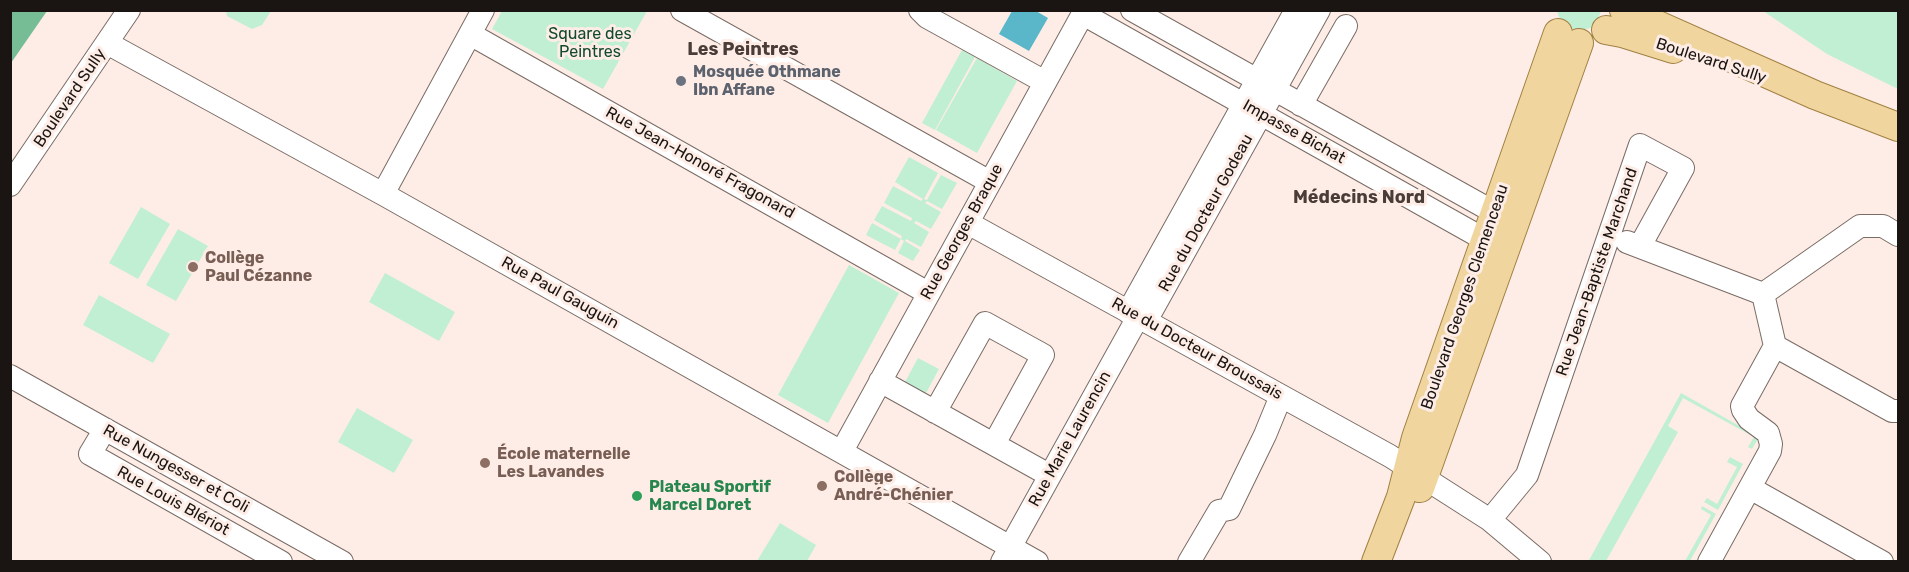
<!DOCTYPE html>
<html>
<head>
<meta charset="utf-8">
<style>
	body { margin:0 }
	#map { position:relative; width:1909px; height:572px; overflow:hidden; background:#feede6; font-family:Rubik,sans-serif }
	canvas { display:block }
	.frame { position:absolute; inset:0; border:12px solid #1a1512; pointer-events:none }
</style>
</head>
<body>
<div id="map">
<canvas width="1909" height="572"></canvas>
<div class="frame"></div>
</div>
<script>
const ctx = document.querySelector('canvas').getContext('2d');
ctx.lineJoin = 'round';
function paint(path, color) { ctx.fillStyle = color; ctx.fill(path, 'evenodd'); }
const poly = rows => new Path2D(rows.map(r => 'M' + r).join(''));
function trace(path, color, width, dash) { ctx.strokeStyle = color; ctx.lineWidth = width; ctx.lineCap = dash ? 'butt' : 'round'; ctx.setLineDash(dash || []); ctx.stroke(path); }
function label(font, color, halo, rows, align = 'center') {
  ctx.font = font + ' Rubik,sans-serif'; ctx.lineWidth = 6; ctx.setLineDash([]); ctx.textBaseline = 'middle'; ctx.strokeStyle = halo; ctx.fillStyle = color; for (const [text, x, y, turn = 0] of rows) {
    ctx.save(); ctx.translate(x, y); ctx.rotate((+turn || 0) * Math.PI / 180); ctx.textAlign = isNaN(turn) ? turn : align; if (halo) ctx.strokeText(text, 0, 0); ctx.fillText(text, 0, 0); ctx.restore();
  }
}
const green = poly([
	[226,11,226,10,271,11,262,25,252,29,227,16],
	[502,11,502,10,647,11,603,89,492,29],
	[1557,11,1601,11,1597,22,1593,27,1580,31,1567,27,1559,17],
	[1763,11,1898,11,1898,89,1827,54],
	[962,50,975,57,935,130,922,123],
	[977,58,1017,81,977,153,936,130],
	[909,157,938,173,924,199,927,200,941,175,957,183,942,209,927,201,925,203,941,212,931,229,916,221,914,223,929,232,921,247,906,239,905,241,920,250,913,261,898,253,904,241,901,239,895,250,866,235,872,223,901,239,902,236,874,220,882,206,911,221,912,218,884,203,893,186,921,201,923,199,895,182],
	[141,207,170,224,138,279,109,263],
	[178,229,208,246,176,301,146,285],
	[849,265,899,293,828,423,778,395],
	[385,273,455,312,439,341,369,302],
	[99,295,170,334,153,363,83,325],
	[918,358,939,369,925,395,904,384],
	[1681,393,1759,437,1752,449,1748,447,1754,437,1683,398,1668,426,1678,432,1606,561,1588,562],
	[357,408,413,440,394,473,338,442],
	[1730,457,1743,464,1718,510,1704,502,1707,498,1717,504,1737,467,1727,462],
	[1702,506,1716,514,1690,561,1685,561,1711,515,1701,509],
	[780,523,816,545,807,561,757,561]
]);
const forest = poly([
	[11,10,47,11,11,63,10,11]
]);
const water = poly([
	[1012,11,1036,11,1048,18,1029,51,999,34]
]);
const minor = poly([
	[682,10,990,182],
	[920,10,927,17,1045,82],
	[1132,10,1508,220],
	[1083,14,1498,247],
	[470,34,928,293],
	[107,43,383,194,1037,562],
	[1301,105,1346,26],
	[10,185,129,10],
	[383,194,483,10],
	[968,223,1390,456,1490,520,1540,562],
	[1627,242,1763,294],
	[1763,294,1775,346,1892,411,1898,411],
	[1763,294,1860,226,1883,226,1898,235],
	[1128,312,1296,10],
	[1146,321,1319,10],
	[10,376,342,562],
	[880,381,1049,475],
	[935,412,985,323,1043,355,994,444],
	[105,429,90,454,281,562],
	[842,451,1085,10],
	[1750,488,1882,562],
	[1490,520,1527,475,1640,145,1683,168,1640,246],
	[1002,562,1138,317],
	[1189,562,1219,511,1229,509,1265,435,1281,396],
	[1709,562,1770,451,1771,444,1768,433,1749,419,1743,410,1742,406,1775,346]
]);
const major = poly([
	[1624,10,1815,95,1898,127],
	[1606,30,1622,33,1673,49],
	[1420,488,1579,43],
	[1376,562,1401,497,1416,438,1558,33]
]);
const markers = [
	[681,81,6,"#6b7280"],
	[193,267,6,"#8d6e63"],
	[485,463,6,"#8d6e63"],
	[822,486,6,"#8d6e63"],
	[637,496,6,"#2e9e5b"]
];
const parkNames = [
	["Square des",590,34],
	["Peintres",590,52]
];
const streetNames = [
	["Boulevard Sully",1711,61,18],
	["Boulevard Sully",70,98,-56],
	["Impasse Bichat",1294,132,29],
	["Rue Jean-Honoré Fragonard",700,163,29],
	["Rue du Docteur Godeau",1206,213,-61],
	["Rue Georges Braque",962,232,-61],
	["Rue Jean-Baptiste Marchand",1597,272,-71],
	["Rue Paul Gauguin",560,293,29],
	["Boulevard Georges Clemenceau",1465,297,-71],
	["Rue du Docteur Broussais",1197,349,29],
	["Rue Marie Laurencin",1070,439,-61],
	["Rue Nungesser et Coli",176,469,29],
	["Rue Louis Blériot",173,501,29]
];
const worshipNames = [
	["Mosquée Othmane",693,72],
	["Ibn Affane",693,90]
];
const educationNames = [
	["Collège",205,258],
	["Paul Cézanne",205,276],
	["École maternelle",497,454],
	["Les Lavandes",497,472],
	["Collège",834,477],
	["André-Chénier",834,495]
];
const leisureNames = [
	["Plateau Sportif",649,487],
	["Marcel Doret",649,505]
];
const neighbourhoodNames = [
	["Les Peintres",743,50],
	["Médecins Nord",1359,198]
];
paint(green, '#c0efd3');
paint(forest, '#76bd95');
paint(water, '#59b7c9');
trace(minor, '#7a6c65', 24);
trace(major, '#a08043', 30);
trace(minor, '#fff', 22);
trace(major, '#f1d59e', 28);
for (const [x, y, r, color] of markers) { const dot = new Path2D(); dot.arc(x, y, r, 0, 2 * Math.PI); ctx.fillStyle = color; ctx.fill(dot); trace(dot, '#feede6', 2); }
label('16px', '#11492f', '#feede6', parkNames);
label('16px', '#1a1512', '#feede6', streetNames);
label('bold 16px', '#5b616d', '#feede6', worshipNames, 'left');
label('bold 16px', '#785e54', '#feede6', educationNames, 'left');
label('bold 16px', '#27864d', '#feede6', leisureNames, 'left');
label('bold 18px', '#4a3c37', '#feede6', neighbourhoodNames);
</script>
</body>
</html>
